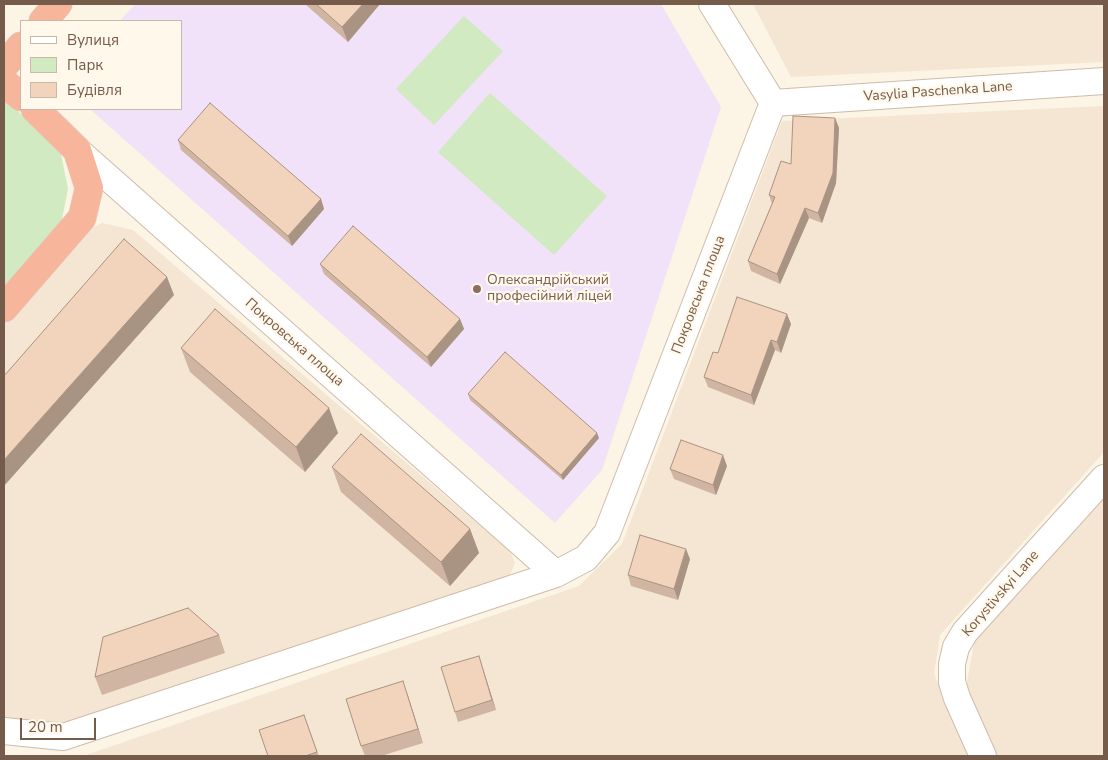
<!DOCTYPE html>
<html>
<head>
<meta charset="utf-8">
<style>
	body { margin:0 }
	#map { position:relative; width:1108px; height:760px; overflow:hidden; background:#fcf4e4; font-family:"Nunito Sans",sans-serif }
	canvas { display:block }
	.frame { position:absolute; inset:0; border:5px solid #755b49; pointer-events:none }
	.legend { position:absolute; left:20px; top:20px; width:162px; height:90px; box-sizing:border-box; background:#fff8eb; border:1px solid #c8b9aa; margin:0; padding:6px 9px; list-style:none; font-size:15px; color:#755b49 }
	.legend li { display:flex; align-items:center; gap:10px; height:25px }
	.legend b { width:25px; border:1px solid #c8b9aa }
	.scale { position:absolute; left:20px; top:718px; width:76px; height:22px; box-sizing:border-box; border:2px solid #755b49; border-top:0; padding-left:6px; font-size:15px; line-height:18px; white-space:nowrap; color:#755b49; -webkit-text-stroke:4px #fff8eb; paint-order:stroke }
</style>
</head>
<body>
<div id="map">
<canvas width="1108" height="760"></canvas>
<div class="frame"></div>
<ul class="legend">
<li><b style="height:6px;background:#fff"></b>Вулиця</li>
<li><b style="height:14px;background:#d1eac2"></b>Парк</li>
<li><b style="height:14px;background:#f2d3bc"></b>Будівля</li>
</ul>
<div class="scale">20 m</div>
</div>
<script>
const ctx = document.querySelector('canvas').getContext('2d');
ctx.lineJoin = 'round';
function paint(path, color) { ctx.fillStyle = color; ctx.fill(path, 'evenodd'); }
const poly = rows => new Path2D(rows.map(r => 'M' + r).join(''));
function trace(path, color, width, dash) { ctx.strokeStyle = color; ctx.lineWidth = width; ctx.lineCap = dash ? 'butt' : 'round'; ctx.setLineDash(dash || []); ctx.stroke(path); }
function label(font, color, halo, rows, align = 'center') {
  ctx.font = font + ' "Nunito Sans",sans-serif'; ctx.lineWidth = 4.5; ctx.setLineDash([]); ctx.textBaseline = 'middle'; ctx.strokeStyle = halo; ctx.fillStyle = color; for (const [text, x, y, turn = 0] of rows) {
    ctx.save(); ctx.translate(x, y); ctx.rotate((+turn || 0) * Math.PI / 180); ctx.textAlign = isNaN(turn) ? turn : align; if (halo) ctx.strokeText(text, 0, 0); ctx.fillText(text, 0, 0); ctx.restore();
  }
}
const residential = poly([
	[753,4,1104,4,1104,62,791,77],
	[1104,106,1104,452,940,635,934,674,970,756,83,756,579,586,622,544,782,121],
	[102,223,133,230,510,551,515,563,507,582,65,728,4,721,4,324,79,235],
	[1104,496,1104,756,993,756,965,693,975,638]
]);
const education = poly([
	[135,4,661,4,721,107,602,470,555,523,90,109,181,109,181,21,120,21]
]);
const green = poly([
	[464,16,503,51,434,125,396,89],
	[490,93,607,196,554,255,438,152],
	[4,99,60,149,68,189,61,224,4,291]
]);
const street = poly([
	[712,4,773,103],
	[773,103,1104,81],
	[77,150,556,574],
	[4,731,63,737,556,574,586,558,607,533,773,103],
	[983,756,957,698,952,682,952,664,956,647,965,632,1104,478]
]);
const highway = poly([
	[43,21,58,4],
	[4,66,21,46],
	[4,82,21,97],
	[4,308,82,218,89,188,77,150,35,109]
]);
const wall = poly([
	[305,4,380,4,348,42],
	[835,118,839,128,836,183,822,223,809,218,780,284,751,271,748,261,772,204,769,195,791,164],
	[178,140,321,199,324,209,292,246,181,150],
	[320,264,460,319,464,329,431,367,324,274],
	[791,324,781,353,775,350,754,405,708,387,704,377,718,353],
	[181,348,338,433,305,472,190,372],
	[468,394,599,438,563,480,470,400],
	[727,466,716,495,674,479,670,469],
	[332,467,470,529,479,553,450,586,341,492],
	[690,559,678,600,631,586,628,575],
	[219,635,225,653,102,695,95,677],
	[479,656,496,710,458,722,455,712],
	[408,696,423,743,381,756,365,756,361,746],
	[304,715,319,756,268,756]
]);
const shadedWall = poly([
	[363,4,380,4,348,42,342,27],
	[835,118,839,128,836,183,822,223,818,213],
	[321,199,324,209,292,246,288,236],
	[805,208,809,218,780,284,777,274],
	[167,277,174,295,4,486,4,460],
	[787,314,791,324,781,353,777,342],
	[460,319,464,329,431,367,427,357],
	[771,340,775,350,754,405,751,395],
	[329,408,338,433,305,472,296,447],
	[597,433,599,438,563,480,561,475],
	[723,455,727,466,716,495,713,485],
	[470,529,479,553,450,586,441,562],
	[686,549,690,559,678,600,674,589],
	[479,656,482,666,496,710,492,700],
	[403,681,408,696,423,743,418,729]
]);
const building = poly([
	[316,4,363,4,342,27,316,4],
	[210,103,321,199,288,236,178,140,210,103],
	[793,116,835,118,833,173,818,213,805,208,777,274,748,261,775,197,769,195,781,161,791,164,793,116],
	[353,226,460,319,427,357,320,264,353,226],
	[124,239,167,277,4,460,4,376,124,239],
	[737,297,787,314,777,342,771,340,751,395,704,377,713,352,718,353,737,297],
	[215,309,329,408,296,447,181,348,215,309],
	[505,352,597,433,561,475,468,394,505,352],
	[361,434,470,529,441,562,332,467,361,434],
	[681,440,723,455,713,485,670,469,681,440],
	[640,535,686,549,674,589,628,575,640,535],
	[188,608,219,635,95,677,103,637,188,608],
	[479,656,492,700,455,712,441,667,479,656],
	[403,681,418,729,361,746,346,699,403,681],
	[304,715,317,752,305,756,268,756,259,730,304,715]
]);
const markers = [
	[477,289,5,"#8d6e63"]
];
const streetNames = [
	["Vasylia Paschenka Lane",938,92,-4],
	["Покровська площа",699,295,-69],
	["Покровська площа",294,343,41],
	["Korystivskyi Lane",1001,594,-49]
];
const educationNames = [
	["Олександрійський",487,281],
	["професійний ліцей",487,297]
];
paint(residential, '#f4e6d2');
paint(education, '#f1e1f9');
paint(green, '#d1eac2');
trace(street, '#cebcab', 28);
trace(highway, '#dbd4d0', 29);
trace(street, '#fff', 26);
trace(highway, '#f7b69b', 28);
paint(wall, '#d0b5a2');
paint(shadedWall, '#a99484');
paint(building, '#f2d3bc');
trace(building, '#a99484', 1);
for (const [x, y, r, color] of markers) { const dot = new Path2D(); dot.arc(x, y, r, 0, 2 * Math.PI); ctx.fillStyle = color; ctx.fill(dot); trace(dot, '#fff8eb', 2); }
label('14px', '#755b49', '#fff8eb', streetNames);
label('14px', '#785e54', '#fff8eb', educationNames, 'left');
</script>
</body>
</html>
